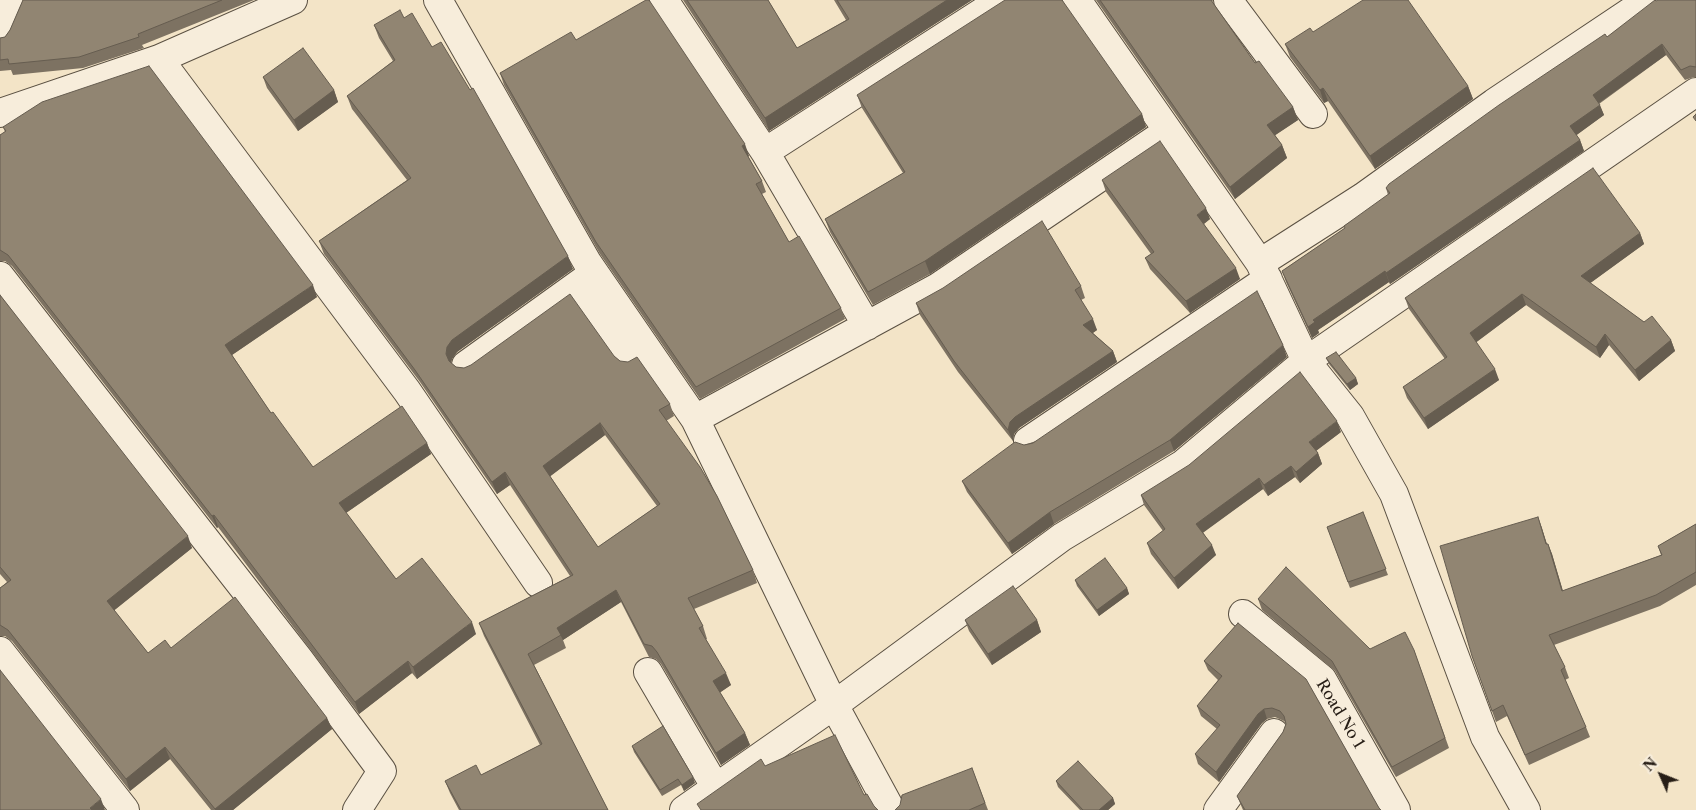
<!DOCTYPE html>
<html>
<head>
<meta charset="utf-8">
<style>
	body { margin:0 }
	#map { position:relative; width:1696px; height:810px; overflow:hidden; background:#f3e4c7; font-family:"Libre Caslon Text",serif }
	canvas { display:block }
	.north { position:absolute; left:1636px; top:750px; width:50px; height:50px; -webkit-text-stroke:4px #f7eddb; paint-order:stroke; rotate:314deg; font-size:14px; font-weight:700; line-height:20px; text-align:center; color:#271e16 }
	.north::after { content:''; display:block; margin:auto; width:18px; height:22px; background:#271e16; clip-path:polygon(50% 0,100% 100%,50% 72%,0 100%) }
</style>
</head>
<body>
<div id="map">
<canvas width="1696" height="810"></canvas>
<div class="north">N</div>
</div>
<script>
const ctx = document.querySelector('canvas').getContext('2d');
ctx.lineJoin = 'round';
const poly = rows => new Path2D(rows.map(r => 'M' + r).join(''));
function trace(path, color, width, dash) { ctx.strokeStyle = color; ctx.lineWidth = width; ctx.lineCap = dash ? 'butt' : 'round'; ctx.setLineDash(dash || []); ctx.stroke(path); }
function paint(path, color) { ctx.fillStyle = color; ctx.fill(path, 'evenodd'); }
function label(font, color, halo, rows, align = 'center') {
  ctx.font = font + ' "Libre Caslon Text",serif'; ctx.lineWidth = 4.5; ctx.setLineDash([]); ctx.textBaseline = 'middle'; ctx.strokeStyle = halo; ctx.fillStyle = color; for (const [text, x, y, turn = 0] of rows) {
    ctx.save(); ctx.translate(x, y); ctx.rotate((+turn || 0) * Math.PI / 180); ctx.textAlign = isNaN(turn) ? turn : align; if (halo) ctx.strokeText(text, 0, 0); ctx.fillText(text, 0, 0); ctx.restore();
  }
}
const minor = poly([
	[438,0,587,262,695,419,834,705,891,810],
	[664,0,765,152,867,326],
	[1077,0,1260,263,1306,361,1350,416,1394,494,1485,737,1526,810],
	[1228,0,1313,114],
	[0,35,15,0],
	[159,59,407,391,538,583],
	[0,113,159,59,293,0],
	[765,152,1001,0],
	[1260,263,1363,197,1494,103,1648,0],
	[0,276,299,659,382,771,357,810],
	[578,285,631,359],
	[466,365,594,273],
	[695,419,938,287,1168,131],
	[1028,441,1268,279],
	[1243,614,1322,679,1396,810],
	[0,651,125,810],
	[648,672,716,788],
	[684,810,834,705,1062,537,1183,464,1306,361,1696,92],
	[1218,810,1274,733]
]);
const wall = poly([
	[23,0,254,0,142,45,144,48,83,68,13,75,11,70,0,71,0,38,5,37,10,30],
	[683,0,768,0,797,48,846,20,834,0,972,0,769,131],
	[1096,0,1213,0,1212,2,1255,63,1293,107,1298,120,1275,135,1282,145,1287,158,1235,199],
	[1696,0,1696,77,1694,77,1685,80,1666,55,1599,104,1604,115,1576,135,1580,140,1584,151,1390,284,1389,282,1318,330,1319,333,1312,338,1286,282,1282,271,1345,228,1388,195,1386,188,1607,37,1656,1],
	[404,18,432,47,573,269,457,352,452,359,451,363,456,367,464,368,614,356,670,404,674,416,666,421,753,570,757,583,694,609,703,626,707,639,706,639,731,685,720,692,745,733,750,745,721,765,661,664,656,659,649,657,621,602,563,640,566,648,534,665,608,810,459,810,450,793,445,781,481,775,540,745,484,636,479,623,570,576,510,485,497,494,420,382,324,254,319,241,407,180,352,109,347,96,393,61,379,38,374,25],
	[605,435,657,506,598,547,550,476],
	[1313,32,1468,86,1473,99,1375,169,1328,101,1324,103,1290,57,1285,44],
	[576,40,749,156,748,156,762,181,766,192,762,194,789,242,841,308,845,319,700,399,600,254,504,85,500,73],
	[263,77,334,90,338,102,298,131,267,88],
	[857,95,1142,114,1146,127,930,274,873,305,830,232,825,219,903,173,862,108],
	[3,127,317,297,232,355,271,413,313,467,427,443,431,454,346,513,396,579,476,634,417,679,412,673,359,714,218,527,217,528,12,266,5,261,0,261,0,135,5,132],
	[1102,180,1210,219,1204,224,1240,279,1190,313,1150,269,1145,258,1151,254,1106,192],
	[1640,233,1644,244,1590,283,1644,322,1671,340,1675,351,1639,381,1609,345,1600,358,1526,305,1476,342,1499,380,1428,429,1407,398,1403,387,1445,359,1409,309,1405,298],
	[1081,286,1085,298,1081,300,1097,330,1093,333,1113,351,1117,362,1019,428,1014,434,1013,441,958,372,920,315,916,303],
	[0,295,192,548,114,610,148,653,171,648,327,718,332,729,233,810,211,810,170,759,130,791,12,641,5,636,0,636,0,588,7,582,0,574],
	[1287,357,1174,451,1054,524,1012,554,967,492,962,481,1024,445],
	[1326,358,1356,378,1358,384,1350,390,1329,364],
	[1341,432,1316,451,1318,453,1322,464,1300,483,1295,477,1268,496,1263,489,1203,532,1216,555,1178,589,1151,554,1147,543,1163,531,1144,505,1141,495],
	[1363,512,1388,575,1350,588,1327,527],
	[1538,517,1547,544,1548,544,1552,554,1563,591,1661,555,1658,546,1696,524,1696,585,1660,606,1554,645,1565,667,1569,678,1565,680,1586,727,1590,737,1529,765,1507,716,1496,722,1472,656],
	[1075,580,1127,588,1129,594,1099,616,1077,586],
	[1258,599,1370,649,1414,650,1449,748,1396,777,1335,671,1262,610],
	[965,620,1037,620,1041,632,992,665,969,631],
	[1238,623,1379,808,1381,810,1243,810,1237,796,1283,732,1286,723,1284,721,1275,717,1267,719,1262,723,1219,782,1198,764,1195,754,1217,729,1201,716,1197,706,1218,680,1208,670,1204,661],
	[632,746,695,783,684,791,681,785,662,796,634,752],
	[972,768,988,810,895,810],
	[1056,781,1113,798,1115,804,1108,810,1080,810,1058,787]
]);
const shadedWall = poly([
	[947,0,972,0,769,131,765,118],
	[1662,44,1666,55,1596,105,1593,95],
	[1468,86,1473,99,1375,169,1370,156],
	[1323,88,1328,101,1324,103,1320,90],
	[334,90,338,102,298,131,294,120],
	[1600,105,1604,115,1574,137,1570,126],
	[1293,107,1298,120,1271,138,1267,125],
	[1142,114,1146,127,930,274,925,261],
	[1580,140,1584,151,1390,284,1386,273],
	[745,144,749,156,747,158,742,146],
	[1282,145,1287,158,1235,199,1230,187],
	[1206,208,1210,219,1201,226,1197,215],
	[1640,233,1644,244,1585,287,1581,276],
	[568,256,573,269,457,352,452,359,450,366,446,354,447,347,452,340],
	[1236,268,1240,279,1190,313,1186,301],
	[1385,271,1389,282,1318,330,1319,333,1312,338,1308,327,1313,320],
	[313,285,317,297,229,357,225,345],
	[1522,294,1526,305,1474,344,1470,333],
	[1093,319,1097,330,1088,336,1083,325],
	[1605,334,1609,345,1600,358,1596,347],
	[1671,340,1675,351,1639,381,1635,370],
	[1283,345,1287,357,1174,451,1170,440],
	[1113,351,1117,362,1019,428,1014,434,1013,441,1008,430,1010,422,1015,417],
	[1495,369,1499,380,1428,429,1424,418],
	[1356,378,1358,384,1350,390,1347,384],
	[1337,421,1341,432,1313,453,1309,442],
	[600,423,605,435,548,478,543,466],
	[427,443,431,454,343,515,339,503],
	[1318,453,1322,464,1300,483,1296,472],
	[1291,466,1295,477,1268,496,1264,485],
	[505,472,510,485,497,494,492,482],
	[1259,478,1263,489,1200,535,1196,524],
	[1050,512,1054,524,1012,554,1008,543],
	[214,515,218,527,217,528,212,516],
	[1538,517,1542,528,1550,555,1546,544],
	[188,536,192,548,111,613,107,601],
	[1548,544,1552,554,1566,602,1562,591],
	[1212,545,1216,555,1178,589,1174,578],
	[1127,588,1129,594,1099,616,1097,610],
	[616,590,621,602,563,640,557,628],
	[1037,620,1041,632,992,665,988,654],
	[472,622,476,634,417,679,413,667],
	[408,661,412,673,359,714,355,702],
	[726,673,731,685,718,694,713,681],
	[1264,709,1267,719,1262,723,1219,782,1216,772,1258,714],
	[327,718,332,729,233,810,215,810,215,809],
	[745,733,750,745,721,765,716,753],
	[165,747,170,759,130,791,126,779],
	[693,777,695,783,684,791,682,785],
	[1113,798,1115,804,1108,810,1099,810],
	[101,799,105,810,91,810,90,808]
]);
const building = poly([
	[23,0,222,0,138,34,139,37,79,57,9,64,8,59,0,60,0,38,5,37,10,30,23,0],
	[646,0,649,0,745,144,742,146,762,181,756,184,789,242,799,236,841,308,696,387,596,242,500,73,571,32,576,40,646,0],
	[687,0,768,0,797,48,849,19,837,0,947,0,765,118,687,0],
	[1005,0,1062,0,1142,114,925,261,868,292,825,219,905,172,857,95,1005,0],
	[1100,0,1211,0,1255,63,1259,61,1293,107,1267,125,1282,145,1230,187,1100,0],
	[1363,0,1408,0,1468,86,1370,156,1323,88,1320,90,1285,44,1310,28,1313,32,1363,0],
	[1655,0,1656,1,1658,0,1696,0,1696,67,1690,66,1681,70,1662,44,1593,95,1600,105,1570,126,1580,140,1386,273,1385,271,1313,320,1315,322,1308,327,1282,271,1345,228,1344,226,1390,193,1386,188,1389,184,1499,105,1605,34,1607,37,1655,0],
	[400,10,404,18,412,13,432,47,441,42,470,90,473,88,568,256,452,340,447,347,446,354,449,361,456,367,464,368,471,365,570,294,614,356,620,361,628,362,637,357,670,404,659,410,700,467,717,496,753,570,688,598,703,626,699,628,726,673,713,681,745,733,716,753,657,652,652,646,644,644,616,590,557,628,561,635,528,654,608,810,461,810,445,781,476,765,481,775,542,744,479,623,573,575,505,472,492,482,415,370,319,241,411,178,347,96,395,60,374,25,400,10],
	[600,423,660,504,598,547,543,466,600,423],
	[303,48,334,90,294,120,263,77,303,48],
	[149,66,313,285,225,345,271,413,273,412,313,467,402,406,427,443,339,503,396,579,422,558,472,622,413,667,408,661,355,702,214,515,212,516,8,255,0,250,0,135,6,131,3,127,42,102,149,66],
	[1696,114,1696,121,1693,117,1696,114],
	[1160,141,1206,208,1197,215,1236,268,1186,301,1145,258,1154,252,1102,180,1160,141],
	[1593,168,1640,233,1581,276,1644,322,1652,316,1671,340,1635,370,1605,334,1596,347,1522,294,1470,333,1495,369,1424,418,1403,387,1447,357,1405,298,1593,168],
	[1042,221,1081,286,1075,290,1093,319,1083,325,1113,351,1015,417,1010,422,1008,430,954,361,916,303,943,288,1042,221],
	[1257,291,1283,345,1170,440,1050,512,1008,543,962,481,1015,442,1024,445,1033,443,1257,291],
	[0,295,188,536,107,601,148,653,165,640,171,648,235,597,327,718,215,809,165,747,126,779,8,630,0,625,0,588,11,580,0,567,0,295],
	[1336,352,1356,378,1347,384,1326,358,1336,352],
	[1300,372,1337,421,1309,442,1318,453,1296,472,1291,466,1264,485,1259,478,1196,524,1212,545,1174,578,1147,543,1165,529,1141,495,1189,465,1300,372],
	[1363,512,1386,569,1348,582,1327,527,1363,512],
	[1538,517,1546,544,1548,544,1562,591,1662,555,1658,546,1696,524,1696,572,1656,595,1549,635,1565,667,1561,670,1586,727,1525,755,1503,705,1492,711,1472,656,1440,546,1538,517],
	[1105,558,1127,588,1097,610,1075,580,1105,558],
	[1286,567,1370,649,1405,632,1414,650,1445,738,1392,767,1332,661,1258,599,1286,567],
	[1013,586,1037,620,988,654,965,620,1013,586],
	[1238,623,1306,679,1379,808,1381,810,1245,810,1237,796,1283,732,1286,724,1284,716,1280,711,1272,708,1264,709,1258,714,1216,772,1195,754,1220,725,1197,706,1222,676,1204,661,1238,623],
	[0,670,101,799,90,808,92,810,0,810,0,670],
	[663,726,693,777,682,785,678,779,660,790,632,746,663,726],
	[835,735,864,795,867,794,874,806,878,810,701,810,697,804,761,759,765,766,835,735],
	[1078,761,1113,798,1099,810,1083,810,1056,781,1078,761],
	[972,768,985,803,969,810,895,810,900,805,902,795,972,768]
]);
const streetNames = [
	["Road No 1",1340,714,59]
];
trace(minor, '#5a5042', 30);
trace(minor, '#f7eddb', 28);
paint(wall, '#7d7262');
paint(shadedWall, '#665d50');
paint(building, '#918572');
trace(building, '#665d50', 1);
label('16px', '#271e16', '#f7eddb', streetNames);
</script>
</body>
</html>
